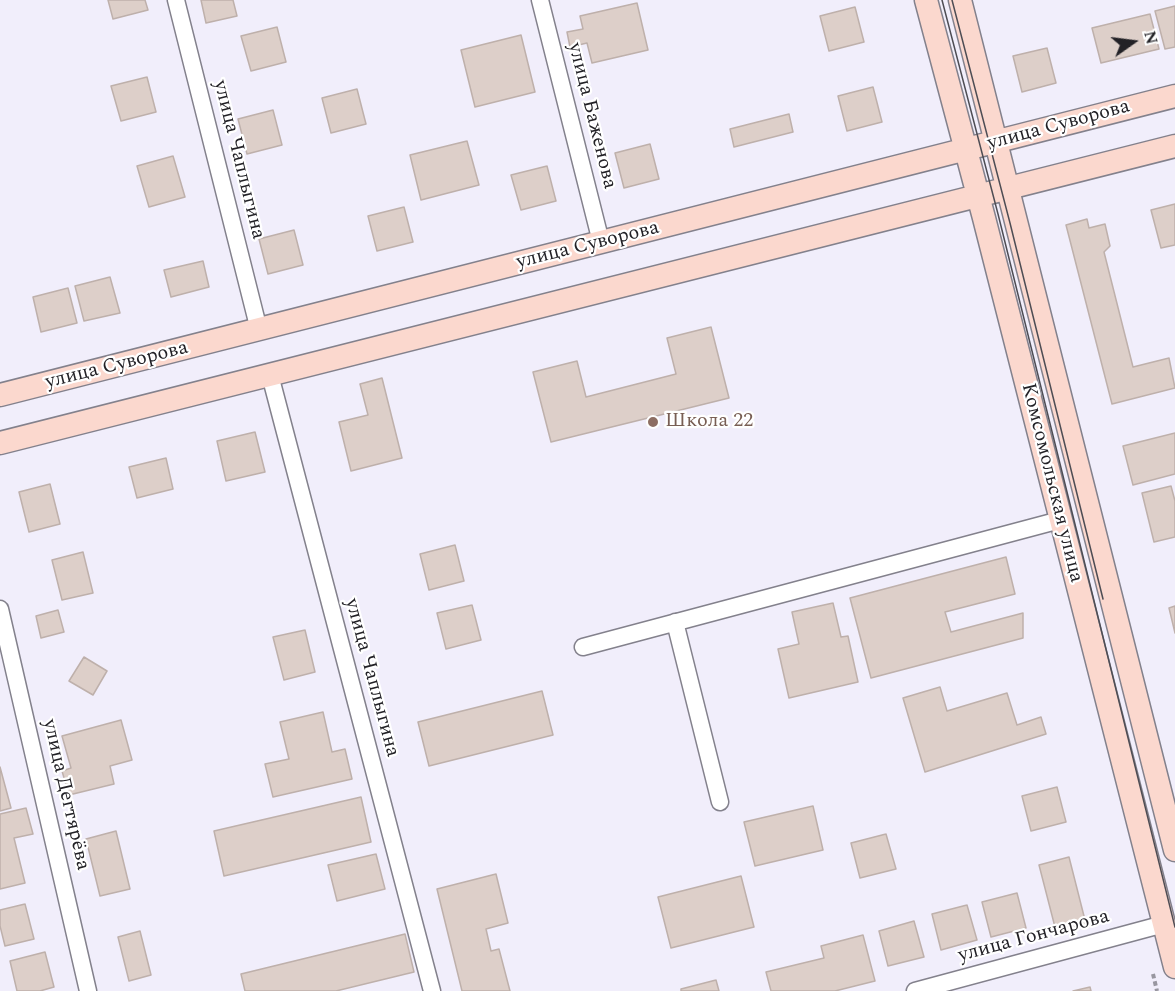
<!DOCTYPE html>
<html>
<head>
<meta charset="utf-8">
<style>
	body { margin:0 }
	#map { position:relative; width:1175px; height:991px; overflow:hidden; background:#f1eefb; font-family:Spectral,serif }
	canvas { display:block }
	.north { position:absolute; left:1103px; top:12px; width:60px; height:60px; -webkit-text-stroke:4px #fff; paint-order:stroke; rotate:76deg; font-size:16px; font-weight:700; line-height:24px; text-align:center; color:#222126 }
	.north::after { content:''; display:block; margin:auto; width:21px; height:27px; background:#222126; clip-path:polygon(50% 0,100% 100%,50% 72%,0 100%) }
</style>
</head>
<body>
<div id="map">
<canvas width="1175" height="991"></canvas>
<div class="north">N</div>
</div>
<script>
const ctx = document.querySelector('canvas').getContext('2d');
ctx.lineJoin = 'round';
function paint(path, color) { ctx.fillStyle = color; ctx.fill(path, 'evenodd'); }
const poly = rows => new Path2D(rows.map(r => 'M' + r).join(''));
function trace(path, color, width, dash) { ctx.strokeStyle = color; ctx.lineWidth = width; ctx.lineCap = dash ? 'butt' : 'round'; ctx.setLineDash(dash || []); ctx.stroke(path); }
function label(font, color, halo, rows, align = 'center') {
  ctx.font = font + ' Spectral,serif'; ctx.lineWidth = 4.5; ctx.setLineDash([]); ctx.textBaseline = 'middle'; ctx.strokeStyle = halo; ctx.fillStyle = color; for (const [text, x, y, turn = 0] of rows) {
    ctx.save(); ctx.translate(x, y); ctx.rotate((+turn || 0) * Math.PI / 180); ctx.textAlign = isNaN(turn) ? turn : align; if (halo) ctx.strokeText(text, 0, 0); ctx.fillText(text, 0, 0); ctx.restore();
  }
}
const building = poly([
	[108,0,145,0,148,10,113,19,108,0],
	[201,0,233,0,237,16,206,23,201,0],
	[637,3,648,50,592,63,587,43,570,47,567,32,583,29,580,16,637,3],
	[1175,6,1175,47,1165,49,1155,11,1175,6],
	[855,7,864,42,829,51,820,16,855,7],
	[1150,14,1159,49,1101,63,1092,28,1150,14],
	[277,27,286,62,251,71,241,36,277,27],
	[521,35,535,92,475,107,461,50,521,35],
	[1047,48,1056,83,1022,92,1013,56,1047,48],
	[147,77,156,112,121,121,111,86,147,77],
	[873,87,882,122,847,131,838,96,873,87],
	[357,89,366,124,331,133,322,98,357,89],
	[273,110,282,145,247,154,238,119,273,110],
	[789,114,793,132,734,147,730,129,789,114],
	[467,141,479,185,421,200,410,155,467,141],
	[650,144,659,179,624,188,615,153,650,144],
	[173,156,185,197,149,207,137,166,173,156],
	[547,166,556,201,521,210,511,175,547,166],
	[1175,204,1175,245,1161,248,1151,210,1175,204],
	[404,207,413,242,377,251,368,216,404,207],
	[1087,219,1089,228,1105,224,1110,246,1104,252,1133,367,1169,358,1175,388,1112,404,1066,225,1087,219],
	[294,230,303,265,268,274,259,239,294,230],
	[203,261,209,287,171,297,164,270,203,261],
	[110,277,120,313,84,321,75,286,110,277],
	[68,288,77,323,41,332,33,297,68,288],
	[711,327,729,398,551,442,533,372,577,361,586,397,676,374,667,338,711,327],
	[382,378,402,458,351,471,339,422,368,415,360,384,382,378],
	[255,432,265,472,226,481,217,441,255,432],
	[1175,433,1175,474,1133,485,1123,446,1175,433],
	[166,458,173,489,137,498,129,467,166,458],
	[50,484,60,524,29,532,19,492,50,484],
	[1171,486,1175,501,1175,537,1154,542,1142,493,1171,486],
	[455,545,464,581,429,590,420,554,455,545],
	[83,552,93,593,62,600,52,560,83,552],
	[1006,557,1015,594,945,612,951,632,1023,613,1023,638,871,678,850,598,1006,557],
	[833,603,841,637,848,636,858,682,789,698,778,649,799,644,792,612,833,603],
	[472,605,481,640,446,649,437,613,472,605],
	[1175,606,1175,633,1169,608,1175,606],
	[58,610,64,632,41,638,36,616,58,610],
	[305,630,315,672,284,680,273,637,305,630],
	[84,657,107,671,93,695,69,681,84,657],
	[940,687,947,711,1007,693,1017,725,1041,717,1046,734,925,772,903,698,940,687],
	[542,691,553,735,429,766,418,722,542,691],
	[323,712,332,752,345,749,352,779,273,797,265,764,289,759,280,722,323,712],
	[121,720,132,760,110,766,114,784,69,795,62,771,71,768,62,736,121,720],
	[0,767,11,808,0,811,0,767],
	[1057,787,1066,822,1031,831,1022,796,1057,787],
	[361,797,371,842,224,876,214,831,361,797],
	[813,806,823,850,755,866,744,822,813,806],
	[26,808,33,834,14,838,25,883,0,889,0,814,26,808],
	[116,831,130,889,100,896,86,839,116,831],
	[886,834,896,869,860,878,851,843,886,834],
	[376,854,385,889,337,901,328,865,376,854],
	[1069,857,1086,924,1056,931,1039,865,1069,857],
	[496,874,508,923,486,929,491,951,499,949,510,991,462,991,437,889,496,874],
	[741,876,754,927,671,948,658,897,741,876],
	[1017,893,1026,928,991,937,982,902,1017,893],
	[25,904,34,939,5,946,0,926,0,910,25,904],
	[967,905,977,940,941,950,932,914,967,905],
	[914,921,924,957,888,966,879,931,914,921],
	[140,931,151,975,129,981,118,937,140,931],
	[405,934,414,972,336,991,245,991,241,974,405,934],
	[863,935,875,981,835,991,771,991,766,972,824,958,821,946,863,935],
	[45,952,54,987,40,991,17,991,10,961,45,952],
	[716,980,719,991,681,991,681,989,716,980],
	[1090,987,1091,991,1073,991,1090,987]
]);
const path = poly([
	[1153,974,1157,991]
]);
const minor = poly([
	[176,0,259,330],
	[540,0,601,242],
	[270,375,432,991],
	[0,609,88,991],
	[675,622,720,802],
	[583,647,1060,520],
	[915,991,1164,924]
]);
const secondary = poly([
	[926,0,984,218,1175,967],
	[960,0,1175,850],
	[0,395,1175,96],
	[0,443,1175,146]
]);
const tram = poly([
	[942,0,998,214,1175,927],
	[952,0,1010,223,1103,599]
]);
const markers = [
	[653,422,6,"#8d6e63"]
];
const streetNames = [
	["улица Баженова",591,116,76],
	["улица Суворова",1059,126,-15],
	["улица Чаплыгина",238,160,76],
	["улица Суворова",588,246,-14],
	["улица Суворова",117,366,-14],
	["Комсомольская улица",1051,483,76],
	["улица Чаплыгина",371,678,75],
	["улица Дегтярёва",65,795,77],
	["улица Гончарова",1034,937,-15]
];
const educationNames = [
	["Школа 22",665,422]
];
paint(building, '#ddcfc9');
trace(building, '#beb0ab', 1.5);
trace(minor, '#83818c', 19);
trace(secondary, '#83818c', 25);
trace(path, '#9896a0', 4, [4.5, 3]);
trace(minor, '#fff', 16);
trace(secondary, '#fbd8ce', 22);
trace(tram, '#4e4d54', 1.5);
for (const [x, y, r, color] of markers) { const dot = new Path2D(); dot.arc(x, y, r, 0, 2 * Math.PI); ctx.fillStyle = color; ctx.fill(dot); trace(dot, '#fff', 2); }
label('20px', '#222126', '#fff', streetNames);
label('20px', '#785e54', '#fff', educationNames, 'left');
</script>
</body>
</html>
